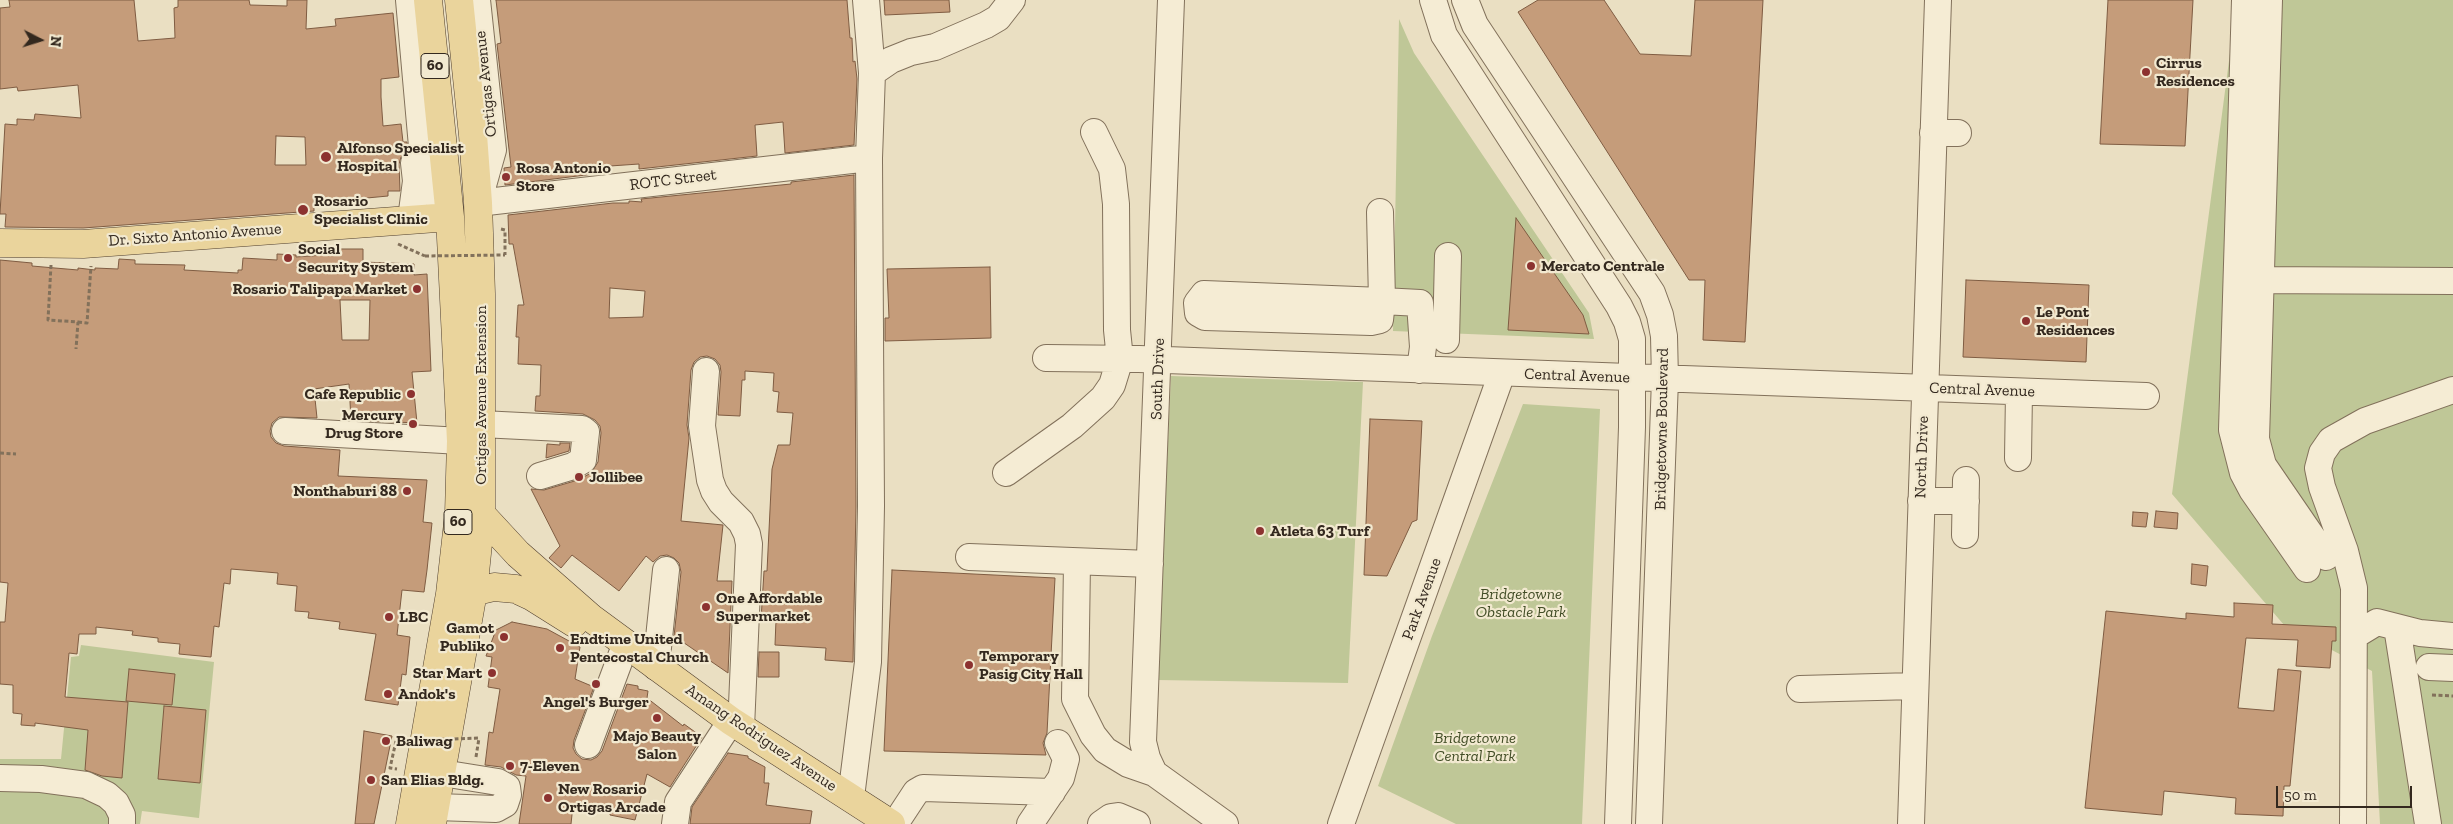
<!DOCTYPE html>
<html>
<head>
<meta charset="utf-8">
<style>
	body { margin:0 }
	#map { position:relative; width:2453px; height:824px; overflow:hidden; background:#eadfc2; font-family:"Zilla Slab",serif }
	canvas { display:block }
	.north { position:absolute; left:15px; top:15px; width:50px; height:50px; -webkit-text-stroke:4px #f2e9d0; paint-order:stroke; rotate:95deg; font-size:14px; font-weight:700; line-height:20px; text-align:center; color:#33281e }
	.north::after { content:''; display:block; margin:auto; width:18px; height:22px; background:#33281e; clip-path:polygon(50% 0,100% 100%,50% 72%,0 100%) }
	.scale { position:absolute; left:2276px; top:786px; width:136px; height:22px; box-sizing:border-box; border:2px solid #33281e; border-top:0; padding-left:6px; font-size:15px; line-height:18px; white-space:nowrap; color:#33281e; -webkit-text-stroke:4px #f2e9d0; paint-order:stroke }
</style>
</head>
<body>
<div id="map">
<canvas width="2453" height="824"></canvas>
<div class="north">N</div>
<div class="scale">50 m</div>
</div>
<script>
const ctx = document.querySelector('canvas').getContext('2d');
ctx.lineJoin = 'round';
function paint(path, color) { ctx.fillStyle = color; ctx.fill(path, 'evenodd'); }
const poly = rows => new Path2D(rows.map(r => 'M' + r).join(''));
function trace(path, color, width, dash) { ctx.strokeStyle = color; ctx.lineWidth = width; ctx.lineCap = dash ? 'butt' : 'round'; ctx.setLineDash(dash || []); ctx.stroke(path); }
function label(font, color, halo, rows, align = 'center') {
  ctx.font = font + ' "Zilla Slab",serif'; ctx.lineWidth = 4.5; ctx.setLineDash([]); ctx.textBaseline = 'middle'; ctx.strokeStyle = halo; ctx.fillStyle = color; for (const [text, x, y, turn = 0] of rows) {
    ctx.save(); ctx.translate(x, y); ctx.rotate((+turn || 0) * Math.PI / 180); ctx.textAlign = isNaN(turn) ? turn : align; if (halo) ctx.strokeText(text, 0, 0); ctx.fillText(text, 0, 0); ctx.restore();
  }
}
const green = poly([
	[2237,0,2453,0,2453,824,2380,824,2372,671,2284,625,2172,494],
	[1399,19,1414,53,1589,313,1594,339,1393,331],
	[1171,376,1363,382,1348,683,1157,680],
	[1523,404,1600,409,1582,824,1456,824,1378,786,1432,636],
	[81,645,214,662,199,818,142,811,140,824,0,824,0,759,61,759,71,657,79,656]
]);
const building = poly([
	[9,0,134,0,138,41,175,38,174,8,178,7,178,0,249,0,250,5,287,6,287,0,307,0,306,29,336,26,335,19,393,13,399,77,381,79,381,97,383,126,401,124,403,142,407,142,407,150,401,157,399,164,400,191,388,191,388,196,356,199,314,198,314,211,83,228,5,227,6,214,0,214,5,124,17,125,17,119,34,120,35,114,81,118,78,85,18,91,17,87,0,89,0,8,10,7,9,0],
	[276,136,305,137,306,165,275,165,276,136],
	[496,0,847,0,850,38,852,38,853,62,855,61,857,79,854,145,785,153,783,122,755,125,757,156,639,169,639,164,610,166,610,172,505,185,504,168,511,167,497,44,501,43,496,0],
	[884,0,949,0,950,12,885,15,884,0],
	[1538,0,1604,0,1640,54,1691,56,1695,0,1763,0,1745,342,1703,340,1705,280,1689,280,1518,12,1538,0],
	[2108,0,2193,0,2185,146,2100,144,2108,0],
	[854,175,856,506,853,662,825,660,826,648,775,645,776,620,761,620,764,571,767,571,772,469,778,445,790,445,793,413,777,412,779,392,773,391,774,373,745,371,745,380,742,380,740,416,718,415,721,372,720,365,715,359,707,356,700,357,694,362,691,370,687,425,689,438,681,521,723,525,717,581,732,581,728,673,674,636,681,572,679,563,674,558,667,555,660,556,653,562,646,556,619,591,572,555,561,568,549,558,560,546,531,489,544,490,578,480,591,473,598,462,601,433,600,426,595,420,583,414,535,411,536,396,540,396,541,365,518,364,519,337,516,337,518,305,524,305,513,244,509,244,508,215,613,203,629,203,629,201,642,202,641,199,791,184,791,182,854,175],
	[610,288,645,291,643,317,609,318,610,288],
	[1516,218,1583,315,1589,334,1508,330,1516,218],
	[339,249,363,249,363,262,414,264,414,275,427,274,431,371,412,372,417,423,351,420,349,384,314,389,317,418,279,417,272,423,270,431,271,437,276,443,284,446,340,450,338,476,427,480,423,522,432,523,427,570,424,592,402,590,397,635,410,637,406,675,402,674,398,705,365,700,376,634,339,629,340,622,308,618,309,612,295,611,297,586,277,584,278,573,231,569,230,584,224,583,219,627,214,626,211,657,179,654,180,644,158,642,158,638,132,635,133,631,96,627,96,634,79,634,77,654,69,653,65,697,128,702,122,778,102,776,85,770,88,730,35,723,35,726,21,725,22,714,13,713,13,685,0,684,0,622,5,622,8,583,0,582,0,260,32,263,32,266,78,270,78,268,95,270,95,268,118,269,119,259,135,260,135,264,185,265,184,270,238,273,238,270,242,270,243,258,277,260,277,254,296,255,296,257,339,254,339,249],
	[340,300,370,300,369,340,342,340,340,300],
	[990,267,991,338,885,341,885,318,889,318,887,269,990,267],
	[1966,280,2089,285,2086,362,1963,357,1966,280],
	[1370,419,1422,421,1417,520,1412,522,1387,576,1364,575,1370,419],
	[560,443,570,443,569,451,546,458,547,444,560,445,560,443],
	[2156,511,2178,513,2177,529,2154,527,2156,511],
	[2133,512,2148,513,2146,527,2132,526,2133,512],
	[2192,564,2208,566,2206,586,2191,584,2192,564],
	[892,570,1055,578,1047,733,1043,743,1046,755,884,751,892,570],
	[2234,603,2273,605,2272,624,2336,627,2336,641,2332,641,2330,668,2296,666,2298,640,2246,638,2238,708,2274,711,2278,669,2301,671,2290,786,2284,786,2283,816,2235,814,2236,798,2164,791,2162,815,2085,808,2106,611,2186,619,2186,613,2234,617,2234,603],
	[512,622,547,629,580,647,575,679,594,687,574,740,573,748,576,754,582,759,591,760,597,757,602,751,627,684,638,686,638,689,648,691,647,698,683,726,684,724,702,737,670,787,647,774,635,820,610,815,610,812,573,805,571,824,519,824,526,776,516,775,501,767,485,765,489,732,493,733,500,689,488,687,492,657,486,656,496,630,512,622],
	[759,652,779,652,779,677,758,677,759,652],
	[129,669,175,674,172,705,126,701,129,669],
	[164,706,206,710,200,783,158,779,164,706],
	[364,731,392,736,374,824,355,824,364,731],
	[728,753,748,756,748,758,765,767,764,783,769,783,766,805,812,811,810,824,690,824,692,807,728,753]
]);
const path = poly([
	[501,229,505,230,505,255],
	[398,244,425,256],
	[51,265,48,320,78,322,76,349],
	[78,322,87,323,91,266],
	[0,453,16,454],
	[2432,695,2453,696],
	[396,741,390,768,397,769],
	[476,757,479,738]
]);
const minor = poly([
	[409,0,425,180,450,217],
	[477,0,493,150,478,203,869,158],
	[1171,0,1143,742,1147,758,1154,773,1225,824],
	[1433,0,1444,35,1619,306,1627,322,1632,339,1632,427,1618,824],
	[1465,0,1475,25,1652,293,1660,315,1664,336,1665,379,1649,824],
	[2245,0,2232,430,2243,473,2252,490,2307,569],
	[2269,0,2256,439,2263,465,2326,557],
	[872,73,891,60,911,52,935,47,986,25,998,18,1012,0],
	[1933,133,1958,133],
	[1380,212,1382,301,1380,320,1371,322,1205,317,1198,313,1197,303,1204,294,1382,301,1420,303,1423,347,1420,370],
	[411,219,416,181,414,163],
	[2246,280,2453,281],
	[1446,340,1448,256],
	[1046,358,1139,359,2146,396],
	[706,371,702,426,710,480,714,491,721,502,741,522,747,534,749,544,741,728],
	[481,424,582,429,586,432,583,460,573,466,540,476],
	[285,431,461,441],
	[2018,458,2019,392],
	[1006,473,1072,426,1103,398,1112,385,1120,359,1117,330,1116,204,1112,169,1094,132],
	[1921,501,1966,501],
	[1965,535,1966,480],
	[969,557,1150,564],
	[1077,562,1075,699,1093,735,1105,750,1128,764,1154,773],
	[2397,627,2428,824],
	[2354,636,2377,622,2420,633,2453,636],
	[656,667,666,570],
	[2429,667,2453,668],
	[1800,689,1915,686],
	[588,745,626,643],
	[0,778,41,779,86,785,107,795,116,803,122,815,122,824],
	[851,797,868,662,871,506,869,158,872,73,866,0],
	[436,807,496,809,505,804,508,795,507,787,498,782,442,773],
	[675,824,678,802,731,721],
	[895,824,916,792,923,788,1052,792],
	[1030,824,1061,778,1066,759,1058,743],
	[1101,824,1111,817,1118,816,1137,824],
	[1341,824,1502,373],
	[1911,824,1938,0],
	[2353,824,2354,588,2345,551,2322,487,2318,468,2322,453,2331,440,2365,421,2453,390]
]);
const major = poly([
	[0,243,83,244,450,217],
	[481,514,518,554,591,618,731,721,891,824],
	[473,592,494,587,516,589,531,596,574,623],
	[410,824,450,594,459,514,461,441,450,217,428,0],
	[432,824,473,592,481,514,481,294,478,203,473,135,459,0]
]);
const pathBridge = poly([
	[425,256,505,255],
	[396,741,479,738]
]);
const markers = [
	[2146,72,5,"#8c3230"],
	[326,157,6,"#8c3230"],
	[506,177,5,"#8c3230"],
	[303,210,6,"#8c3230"],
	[288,258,5,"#8c3230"],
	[1531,266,5,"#8c3230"],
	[417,289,5,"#8c3230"],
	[2026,321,5,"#8c3230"],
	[411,394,5,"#8c3230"],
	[413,424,5,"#8c3230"],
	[579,477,5,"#8c3230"],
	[407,491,5,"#8c3230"],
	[1260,531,5,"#8c3230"],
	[706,607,5,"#8c3230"],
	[389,617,5,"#8c3230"],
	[504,637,5,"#8c3230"],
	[560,648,5,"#8c3230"],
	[969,665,5,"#8c3230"],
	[492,673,5,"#8c3230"],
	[596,684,5,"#8c3230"],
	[388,694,5,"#8c3230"],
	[657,718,5,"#8c3230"],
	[386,741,5,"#8c3230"],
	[510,766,5,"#8c3230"],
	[371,780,5,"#8c3230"],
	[548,798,5,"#8c3230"]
];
const shields = [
	[435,66,28],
	[458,522,28]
];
const shieldNames = [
	["60",435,66],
	["60",458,522]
];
const poiNames = [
	["Cirrus",2156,63],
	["Residences",2156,81],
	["Alfonso Specialist",337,148],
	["Hospital",337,166],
	["Rosa Antonio",516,168],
	["Store",516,186],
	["Rosario",314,201],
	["Specialist Clinic",314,219],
	["Social",298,249],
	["Security System",298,267],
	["Mercato Centrale",1541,266],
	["Rosario Talipapa Market",407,289,"right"],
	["Le Pont",2036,312],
	["Residences",2036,330],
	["Cafe Republic",401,394,"right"],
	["Mercury",403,415,"right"],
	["Drug Store",403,433,"right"],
	["Jollibee",589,477],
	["Nonthaburi 88",397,491,"right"],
	["Atleta 63 Turf",1270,531],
	["One Affordable",716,598],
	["Supermarket",716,616],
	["LBC",399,617],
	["Gamot",494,628,"right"],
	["Publiko",494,646,"right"],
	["Endtime United",570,639],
	["Pentecostal Church",570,657],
	["Temporary",979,656],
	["Pasig City Hall",979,674],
	["Star Mart",482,673,"right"],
	["Andok's",398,694],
	["Angel's Burger",596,702,"center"],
	["Majo Beauty",657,736,"center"],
	["Salon",657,754,"center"],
	["Baliwag",396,741],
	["7-Eleven",520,766],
	["San Elias Bldg.",381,780],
	["New Rosario",558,789],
	["Ortigas Arcade",558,807]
];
const streetNames = [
	["Ortigas Avenue",486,84,-96],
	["ROTC Street",673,180,-7],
	["Dr. Sixto Antonio Avenue",195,235,-4],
	["Central Avenue",1577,376,2],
	["South Drive",1158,379,-88],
	["Central Avenue",1982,390,2],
	["Ortigas Avenue Extension",481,395,-90],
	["Bridgetowne Boulevard",1662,429,-89],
	["North Drive",1922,457,-88],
	["Park Avenue",1422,599,-70],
	["Amang Rodriguez Avenue",761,738,34]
];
const parkNames = [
	["Bridgetowne",1521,594],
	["Obstacle Park",1521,612],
	["Bridgetowne",1475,738],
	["Central Park",1475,756]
];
paint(green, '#bfc797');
paint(building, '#c59c7a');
trace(building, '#7f5c42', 1);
trace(minor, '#82715b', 28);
trace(major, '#503f2f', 29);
trace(path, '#82715b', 3, [4, 2.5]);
trace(minor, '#f5ecd4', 26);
trace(major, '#ead49c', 28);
trace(pathBridge, '#82715b', 3, [4, 2.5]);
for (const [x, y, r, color] of markers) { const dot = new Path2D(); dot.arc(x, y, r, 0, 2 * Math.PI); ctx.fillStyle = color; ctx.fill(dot); trace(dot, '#f2e9d0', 2); }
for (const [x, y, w] of shields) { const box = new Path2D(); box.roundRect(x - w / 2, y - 12.5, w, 25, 4); ctx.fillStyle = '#f2e9d0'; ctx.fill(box); trace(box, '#33281e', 1); }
label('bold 15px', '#33281e', null, shieldNames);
label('bold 16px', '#33281e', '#f2e9d0', poiNames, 'left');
label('16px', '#33281e', '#f2e9d0', streetNames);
label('italic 16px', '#424d26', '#f2e9d0', parkNames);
</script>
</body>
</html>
